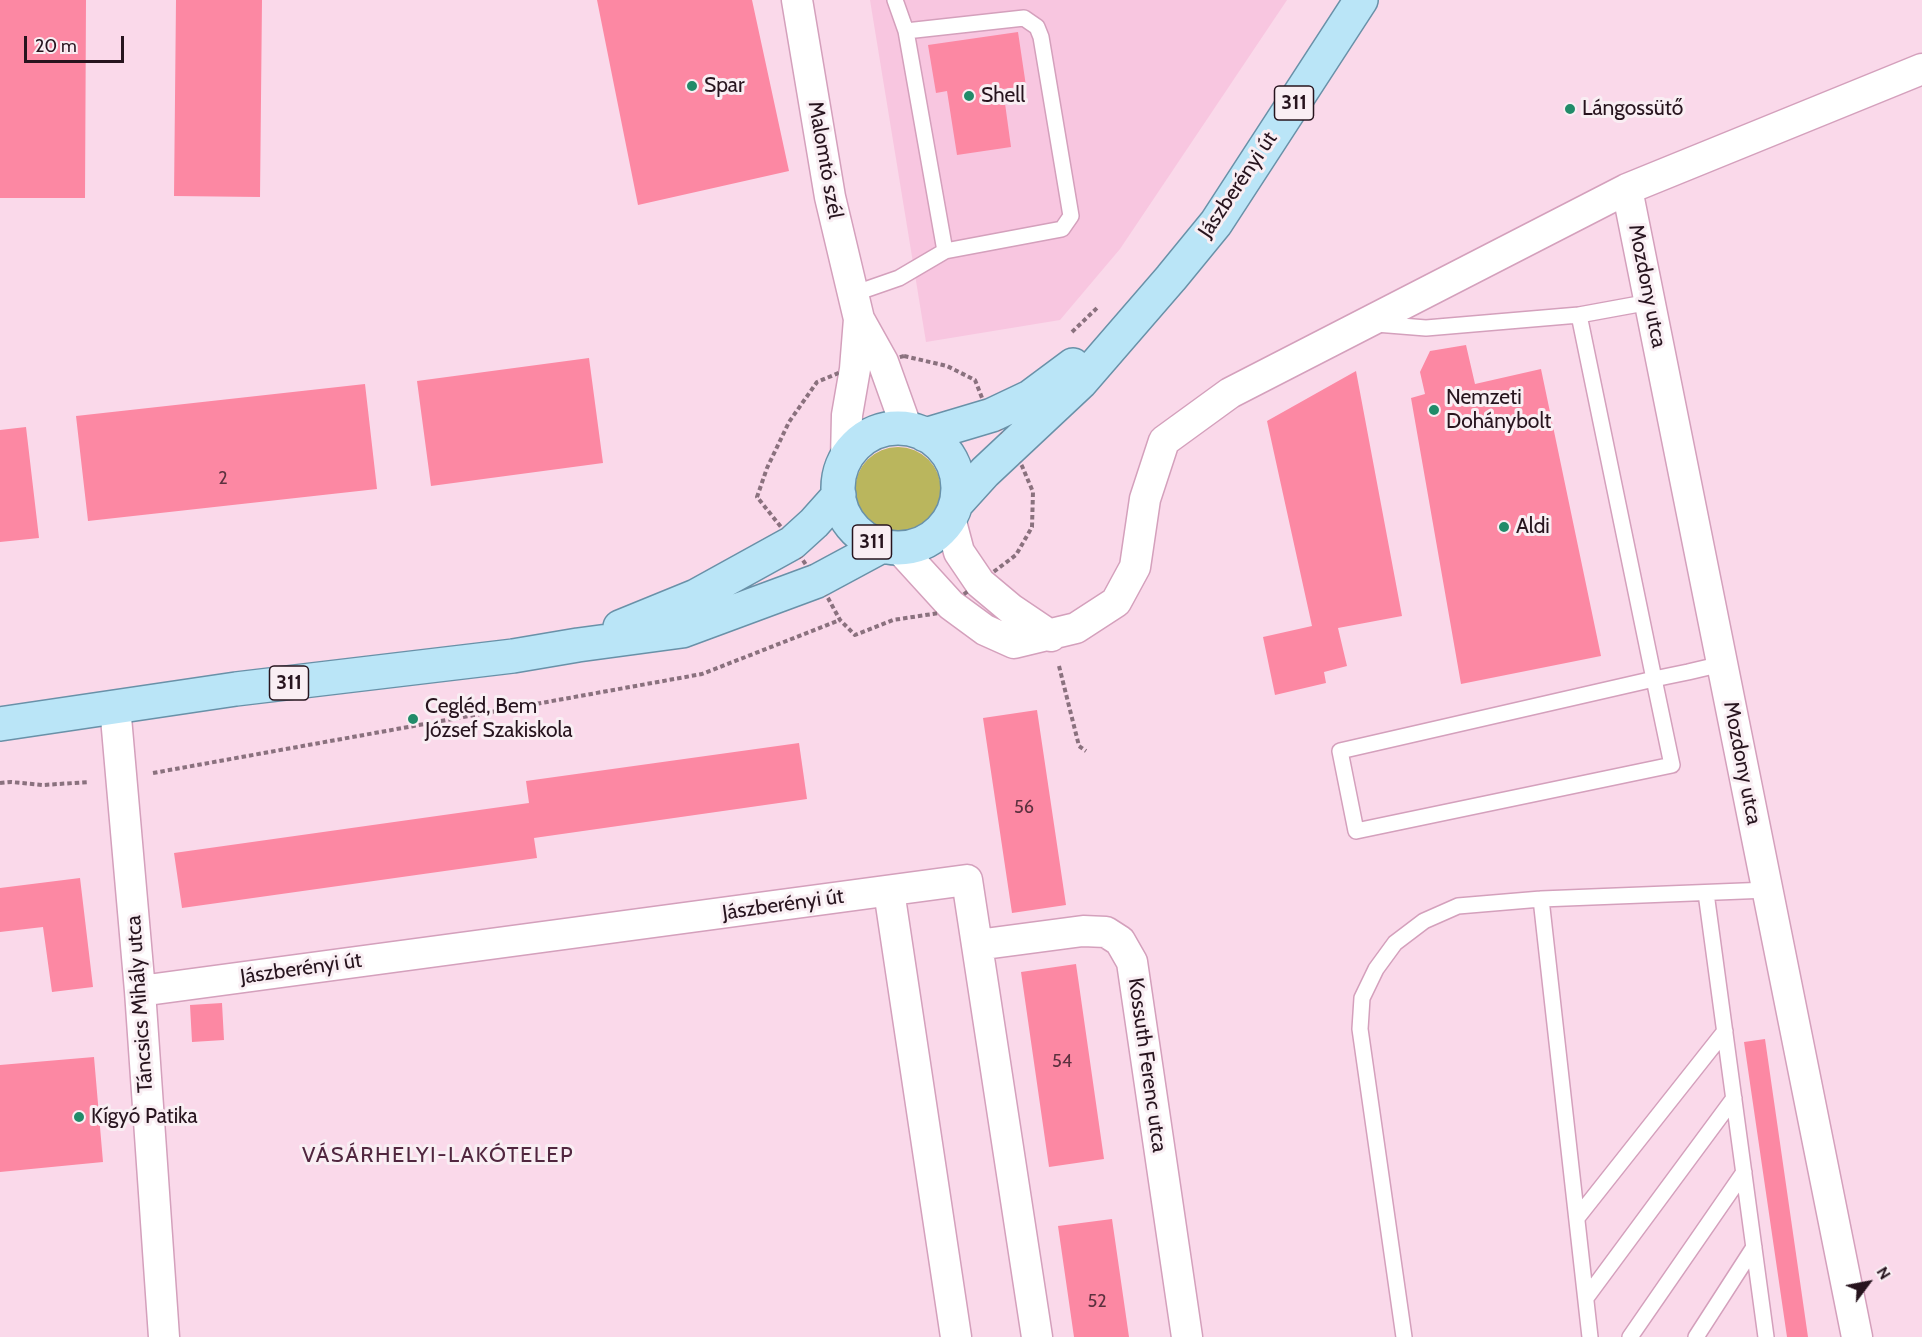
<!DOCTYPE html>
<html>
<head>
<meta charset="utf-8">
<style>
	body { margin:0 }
	#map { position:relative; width:1922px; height:1337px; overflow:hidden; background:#fad9ea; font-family:Cabin,sans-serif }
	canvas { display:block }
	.north { position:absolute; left:1838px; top:1253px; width:60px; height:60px; -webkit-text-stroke:4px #f9eef3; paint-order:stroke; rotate:58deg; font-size:16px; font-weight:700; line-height:24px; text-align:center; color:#27141e }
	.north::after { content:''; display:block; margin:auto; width:21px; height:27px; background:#27141e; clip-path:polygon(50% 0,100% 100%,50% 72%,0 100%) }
	.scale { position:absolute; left:24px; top:36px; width:100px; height:27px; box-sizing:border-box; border:3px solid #27141e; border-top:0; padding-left:8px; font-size:18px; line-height:21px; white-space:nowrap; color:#27141e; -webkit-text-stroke:4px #f9eef3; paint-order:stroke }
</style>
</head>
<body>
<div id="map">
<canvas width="1922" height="1337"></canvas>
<div class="north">N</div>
<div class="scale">20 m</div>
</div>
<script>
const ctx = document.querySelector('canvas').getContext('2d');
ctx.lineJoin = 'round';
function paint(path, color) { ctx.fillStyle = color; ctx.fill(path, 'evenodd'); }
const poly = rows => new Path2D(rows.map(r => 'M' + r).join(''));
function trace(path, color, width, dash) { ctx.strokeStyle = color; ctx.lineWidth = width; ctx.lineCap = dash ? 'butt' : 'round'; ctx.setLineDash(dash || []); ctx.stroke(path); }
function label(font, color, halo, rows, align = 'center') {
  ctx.font = font + ' Cabin,sans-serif'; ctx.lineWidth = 6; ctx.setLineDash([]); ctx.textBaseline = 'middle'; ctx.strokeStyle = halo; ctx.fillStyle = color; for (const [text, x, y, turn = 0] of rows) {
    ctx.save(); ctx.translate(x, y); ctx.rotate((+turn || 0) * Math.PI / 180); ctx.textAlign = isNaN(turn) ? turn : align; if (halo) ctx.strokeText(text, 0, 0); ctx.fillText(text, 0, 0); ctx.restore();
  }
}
const built = poly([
	[870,0,1287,0,1120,249,1060,320,926,342]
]);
const green = poly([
	'855 490a43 43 0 1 1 86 0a43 43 0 1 1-86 0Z'
]);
const building = poly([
	[0,0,86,0,85,198,0,198],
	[176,0,262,0,260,197,174,196],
	[597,0,752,0,789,171,638,205],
	[1018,32,1026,86,1003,89,1011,147,957,155,947,91,936,93,928,45],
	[1466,345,1475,384,1541,369,1601,656,1461,684,1411,398,1425,394,1420,372,1430,351],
	[589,358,603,463,431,486,417,381],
	[1356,371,1402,616,1338,628,1347,666,1324,672,1326,683,1275,695,1263,637,1312,626,1267,421],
	[365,384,377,489,88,521,76,416],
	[26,427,39,538,0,542,0,430],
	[1037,710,1066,905,1012,913,983,718],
	[799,743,807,799,534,838,537,858,182,908,174,853,529,803,526,781],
	[80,878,93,987,52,992,43,927,0,932,0,888],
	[1076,964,1104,1159,1049,1167,1021,972],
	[222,1003,224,1040,192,1042,190,1005],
	[1765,1039,1808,1337,1787,1337,1744,1042],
	[94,1057,103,1162,0,1172,0,1065],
	[1112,1219,1129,1337,1074,1337,1058,1226]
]);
const path = poly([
	[1072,332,1097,308],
	[904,356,947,366,975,380,984,403,1022,466,1033,492,1032,527,1016,555,939,613,893,620,855,635,840,620,828,598,781,527,757,497,767,468,789,422,817,382,841,372,904,356],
	[1059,666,1079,746,1086,751],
	[153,773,702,674,840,620],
	[0,783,11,782,43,785,89,782]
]);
const lane = poly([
	[906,31,1024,18,1037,27,1041,37,1071,216,1062,229,945,251],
	[853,294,899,278,945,251,906,31,895,0],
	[1650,302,1579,315,1654,679,1672,765,1356,831,1340,751,1654,679,1688,672,1722,664],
	[1376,324,1426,328,1579,315],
	[1706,893,1766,1337],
	[1541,899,1590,1337],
	[1577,1218,1725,1031],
	[1586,1298,1734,1098],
	[1404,1337,1360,1029,1362,998,1376,969,1395,943,1424,921,1458,906,1541,899,1768,890],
	[1630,1337,1744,1172],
	[1696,1337,1754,1247]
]);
const street = poly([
	[797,0,830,197,859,319,855,369,847,415,846,460],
	[1627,189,1857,1337],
	[859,319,883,362,907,429],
	[950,518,959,552,980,583,1011,609,1051,636],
	[899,548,951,605,985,630,1014,643,1076,628,1116,602,1135,567,1145,499,1164,441,1230,393,1627,189,1922,69],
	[115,706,140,991,164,1337],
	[889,891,956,1337],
	[977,945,1083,931,1106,932,1120,941,1132,962,1187,1337],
	[140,991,967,880,1037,1337]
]);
const primary = poly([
	'838 488a60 60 0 1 1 120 0a60 60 0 1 1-120 0Z',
	[925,435,992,415,1030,397,1073,365],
	[956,504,985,472,1081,382,1171,278,1216,223,1361,0],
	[620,627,696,596,792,543,814,523,839,495],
	[0,724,236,689,513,656,578,645,682,631,817,581,882,546]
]);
const markers = [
	[692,86,6,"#218b69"],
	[969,96,6,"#218b69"],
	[1570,109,6,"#218b69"],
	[1434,410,6,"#218b69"],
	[1504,527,6,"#218b69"],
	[413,719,6,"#218b69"],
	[79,1117,6,"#218b69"]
];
const numberNames = [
	["2",223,479],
	["56",1024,808],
	["54",1062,1062],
	["52",1097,1302]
];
const shields = [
	[1294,103,39],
	[872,542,39],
	[289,683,39]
];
const shieldNames = [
	["311",1294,103],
	["311",872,542],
	["311",289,683]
];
const poiNames = [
	["Spar",704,86],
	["Shell",981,96],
	["Lángossütő",1582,109],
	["Nemzeti",1446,398],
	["Dohánybolt",1446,422],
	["Aldi",1516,527],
	["Cegléd, Bem",425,707],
	["József Szakiskola",425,731],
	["Kígyó Patika",91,1117]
];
const streetNames = [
	["Malomtó szél",825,160,80],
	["Jászberényi út",1238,185,-56],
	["Mozdony utca",1647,286,79],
	["Mozdony utca",1742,763,79],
	["Jászberényi út",783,905,-8],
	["Jászberényi út",301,969,-8],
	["Táncsics Mihály utca",140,1004,-94],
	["Kossuth Ferenc utca",1147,1065,82]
];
const neighbourhoodNames = [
	["VÁSÁRHELYI-LAKÓTELEP",438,1156]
];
paint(built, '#f8c6e0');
paint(green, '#bab65d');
paint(building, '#fc88a3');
trace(lane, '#d4a0bc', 18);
trace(street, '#d4a0bc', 33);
trace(primary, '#6991a8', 36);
trace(path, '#8a717e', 4, [4.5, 3]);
trace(lane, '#fff', 15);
trace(street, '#fff', 30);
trace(primary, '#bae5f7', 33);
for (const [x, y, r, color] of markers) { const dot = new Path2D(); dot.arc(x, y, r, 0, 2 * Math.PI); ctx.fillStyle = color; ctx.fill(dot); trace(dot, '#f9eef3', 2); }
label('18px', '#5c313f', null, numberNames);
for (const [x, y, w] of shields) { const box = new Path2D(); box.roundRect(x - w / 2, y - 17, w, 34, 4.5); ctx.fillStyle = '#f9eef3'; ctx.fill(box); trace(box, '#27141e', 1.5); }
label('bold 20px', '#27141e', null, shieldNames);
label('21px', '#27141e', '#f9eef3', poiNames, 'left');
label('21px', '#27141e', '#f9eef3', streetNames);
ctx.letterSpacing = '1.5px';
label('22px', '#51263f', '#f9eef3', neighbourhoodNames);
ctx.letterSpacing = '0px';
</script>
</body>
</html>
